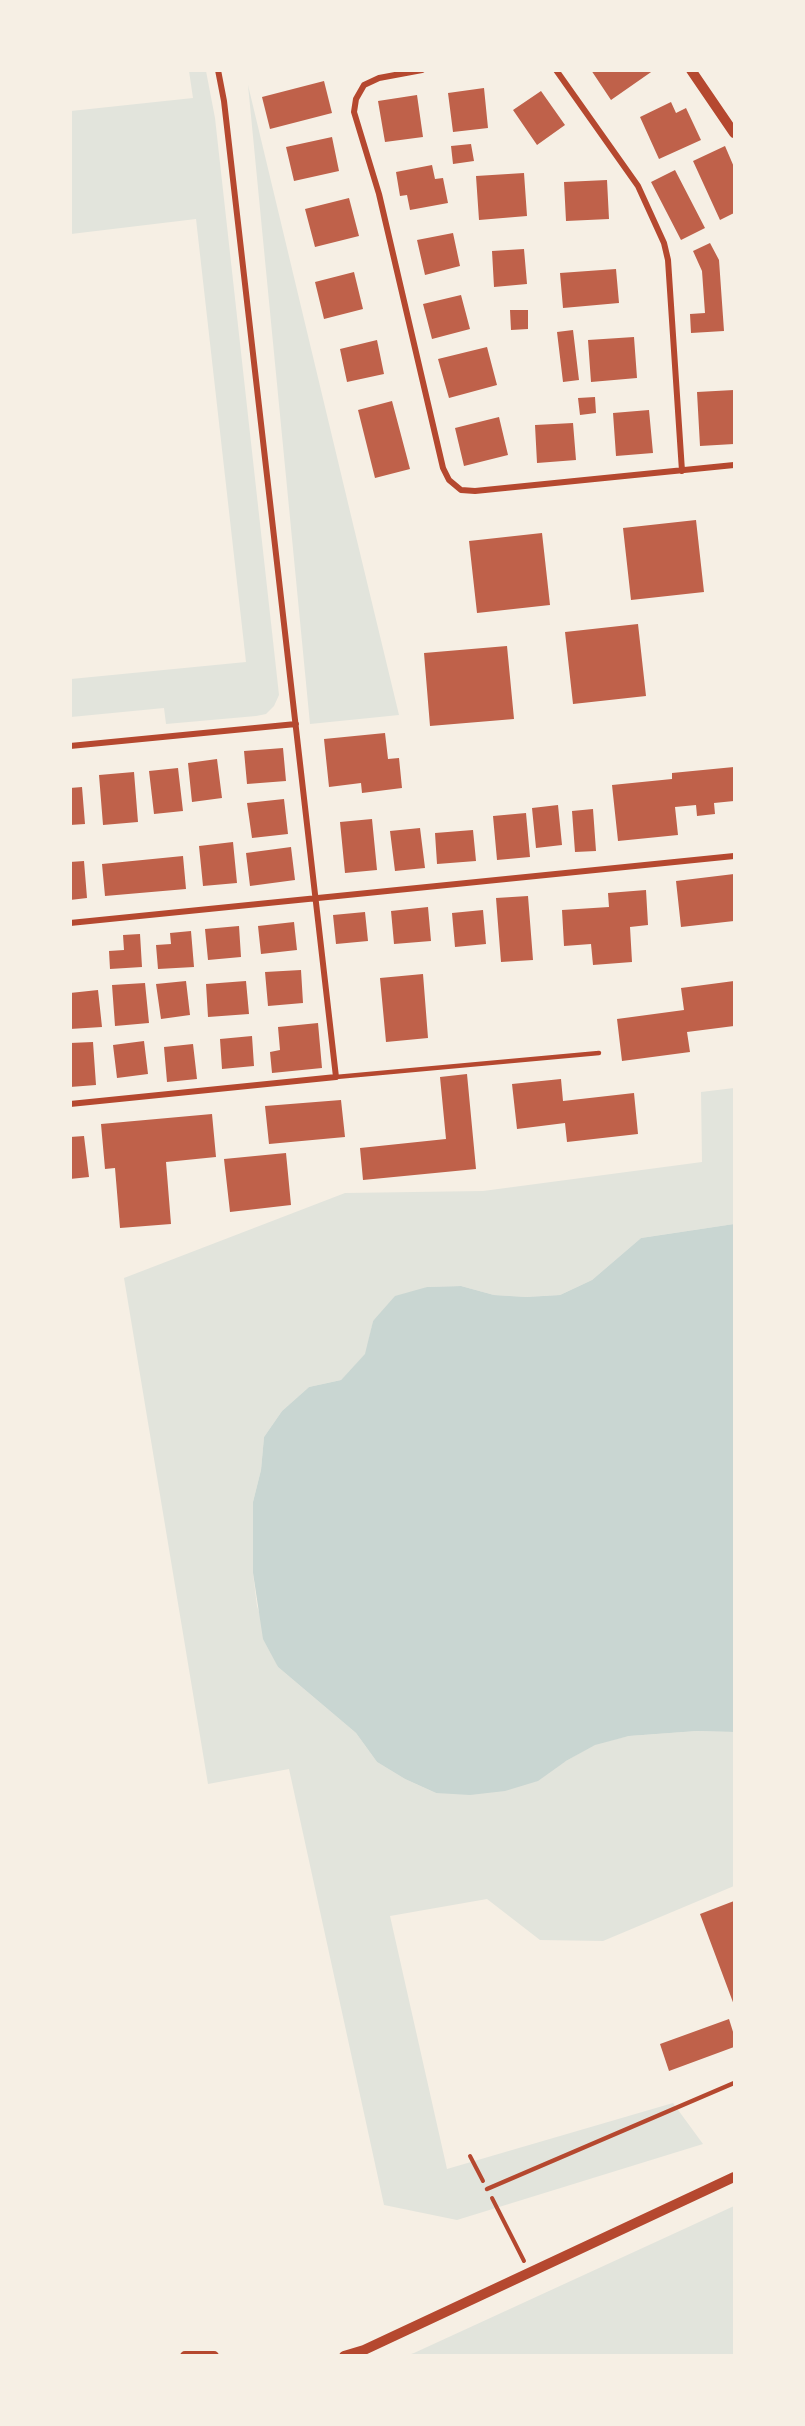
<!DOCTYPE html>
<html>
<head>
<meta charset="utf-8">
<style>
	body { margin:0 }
	#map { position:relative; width:805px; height:2426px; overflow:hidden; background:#f6efe4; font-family:Arial,sans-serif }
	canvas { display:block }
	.frame { position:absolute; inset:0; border:72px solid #f6efe4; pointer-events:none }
</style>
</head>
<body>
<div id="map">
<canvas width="805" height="2426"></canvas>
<div class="frame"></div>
</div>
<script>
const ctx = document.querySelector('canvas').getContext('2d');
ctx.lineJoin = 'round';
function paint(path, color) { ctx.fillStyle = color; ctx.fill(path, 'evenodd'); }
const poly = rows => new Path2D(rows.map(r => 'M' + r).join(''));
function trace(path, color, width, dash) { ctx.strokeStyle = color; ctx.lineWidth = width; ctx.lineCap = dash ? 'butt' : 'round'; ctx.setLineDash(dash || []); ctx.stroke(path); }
const green = poly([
	[189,71,206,71,215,118,279,695,274,706,266,714,256,716,166,724,164,708,71,717,71,679,246,662,196,219,71,234,71,111,193,98],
	[248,85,353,524,399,715,310,724],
	[734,1088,734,1224,641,1238,592,1280,560,1295,526,1297,494,1295,461,1286,427,1287,373,1321,366,1354,341,1380,309,1387,282,1411,264,1437,261,1470,253,1502,253,1573,257,1606,278,1667,356,1733,377,1762,405,1779,436,1793,566,1761,595,1744,629,1736,697,1731,734,1732,734,1886,603,1941,540,1940,487,1899,390,1916,447,2169,673,2103,703,2144,457,2220,384,2205,289,1769,208,1784,124,1278,345,1193,483,1191,702,1162,701,1092],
	[734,2206,734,2355,408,2355,414,2353]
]);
const water = poly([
	[734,1224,734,1732,697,1731,629,1736,595,1745,566,1761,538,1781,505,1791,470,1795,436,1793,405,1779,377,1762,356,1733,278,1667,263,1639,253,1573,253,1502,261,1470,264,1437,282,1411,309,1387,341,1380,365,1354,373,1321,395,1296,427,1287,461,1286,494,1295,526,1297,560,1295,592,1280,641,1238]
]);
const building = poly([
	[591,70,654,70,611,100],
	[324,81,332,113,270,129,262,97],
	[484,88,488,128,453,132,448,93],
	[541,91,565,125,537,145,513,110],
	[417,95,423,137,385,142,378,101],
	[671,102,676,113,686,108,701,140,659,159,640,117],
	[332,137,339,171,294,181,286,147],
	[471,144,474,161,453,164,451,146],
	[725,146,734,167,734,213,720,220,693,161],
	[432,165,435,179,443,178,448,203,410,210,407,195,400,196,396,172],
	[675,170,705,228,681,240,651,182],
	[524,173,527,216,479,220,476,176],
	[607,180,609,219,566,221,564,182],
	[349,198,359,236,315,247,305,209],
	[453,233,460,266,425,275,417,240],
	[710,243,719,260,724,331,691,333,690,314,705,313,702,271,693,251],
	[524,249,527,284,494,287,492,251],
	[616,269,619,303,563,308,560,273],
	[354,272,363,309,324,319,315,282],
	[461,295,470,329,432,339,423,304],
	[510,310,528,310,528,329,511,330],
	[573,330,579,380,563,382,557,332],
	[634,337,637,378,591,382,588,340],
	[377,340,384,374,347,382,340,349],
	[487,347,497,385,449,398,438,359],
	[734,390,734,444,700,446,697,392],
	[595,397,596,413,580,415,578,398],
	[392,401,410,469,375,478,358,410],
	[649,410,653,453,616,456,613,413],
	[499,417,508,455,464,466,455,428],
	[573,423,576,460,537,463,535,425],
	[696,520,704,592,631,600,623,528],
	[542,533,550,605,477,613,469,541],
	[638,624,646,696,573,704,565,632],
	[507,646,514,719,430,726,424,653],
	[385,733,388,759,399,758,402,788,362,793,361,783,329,787,324,739],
	[283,748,286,781,247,784,244,751],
	[217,759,222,798,192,802,188,763],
	[734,767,734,801,714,803,715,814,697,816,696,805,675,807,678,835,618,841,612,785,672,779,672,773],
	[178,768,183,811,154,814,149,771],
	[134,772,138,822,103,825,99,775],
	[82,787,85,824,70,825,70,788],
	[284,799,288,834,252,838,247,803],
	[558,805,562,845,536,848,532,808],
	[593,809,596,851,575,852,572,811],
	[526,813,530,857,497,860,493,816],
	[372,819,377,870,345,873,340,822],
	[420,828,425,868,395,871,390,831],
	[473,830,476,861,437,864,435,833],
	[233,842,237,883,203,886,199,846],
	[291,847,295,880,250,886,246,853],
	[183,856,186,889,105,896,102,864],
	[84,861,87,898,70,900,70,862],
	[734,874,734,921,681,927,676,881],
	[646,890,648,925,630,927,632,962,593,965,591,944,564,946,562,910,609,907,608,893],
	[528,896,533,960,501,962,496,898],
	[428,907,431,941,394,944,391,911],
	[483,910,486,944,455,947,452,913],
	[365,912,368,941,336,944,333,915],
	[294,922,297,950,261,954,258,926],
	[239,926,241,957,208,960,205,929],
	[191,931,194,967,158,969,156,945,171,944,170,933],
	[140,934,142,967,110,969,109,951,124,950,123,935],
	[301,970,303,1003,268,1006,265,972],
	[423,974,428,1038,386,1042,380,978],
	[186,981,190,1015,161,1019,156,984],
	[246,981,249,1014,208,1017,206,984],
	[734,981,734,1026,687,1032,690,1052,622,1061,617,1019,684,1010,681,988],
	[145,983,149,1023,115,1026,112,985],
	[98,990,102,1027,70,1029,70,993],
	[318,1023,322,1068,272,1073,270,1052,280,1050,278,1027],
	[252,1036,254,1066,222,1069,220,1039],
	[144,1041,148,1074,117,1078,113,1045],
	[93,1042,96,1085,70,1087,70,1043],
	[193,1044,197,1079,167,1082,164,1047],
	[467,1074,476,1169,363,1180,360,1148,446,1139,440,1077],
	[561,1079,563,1101,634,1093,638,1134,567,1142,565,1123,517,1129,512,1084],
	[341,1100,345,1137,269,1144,265,1106],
	[212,1114,216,1157,166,1162,171,1224,120,1228,115,1168,105,1169,101,1124],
	[84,1136,89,1177,70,1179,70,1137],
	[286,1153,291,1205,230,1212,224,1159],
	[734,1901,734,2005,700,1914],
	[729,2019,734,2035,734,2047,669,2071,660,2044]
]);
const path = poly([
	[470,2156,483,2181],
	[492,2198,524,2261]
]);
const service = poly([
	[336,1077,599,1053],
	[487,2189,734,2083]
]);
const minor = poly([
	[422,70,379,78,364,85,356,99,354,112,379,194,443,468,449,480,461,490,475,491,734,465],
	[556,70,638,186,664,243,668,260,682,471],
	[70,746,296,724],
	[70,923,734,856],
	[70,1104,336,1077,224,101,218,70]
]);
const tertiary = poly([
	[691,70,734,133],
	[185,2356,214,2356],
	[344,2356,364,2350,734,2177]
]);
paint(green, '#e2e4dc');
paint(water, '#c9d6d2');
paint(building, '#bf614a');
trace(path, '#b5482f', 4);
trace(service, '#b5482f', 4.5);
trace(minor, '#b5482f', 6);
trace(tertiary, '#b5482f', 10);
</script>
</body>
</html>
